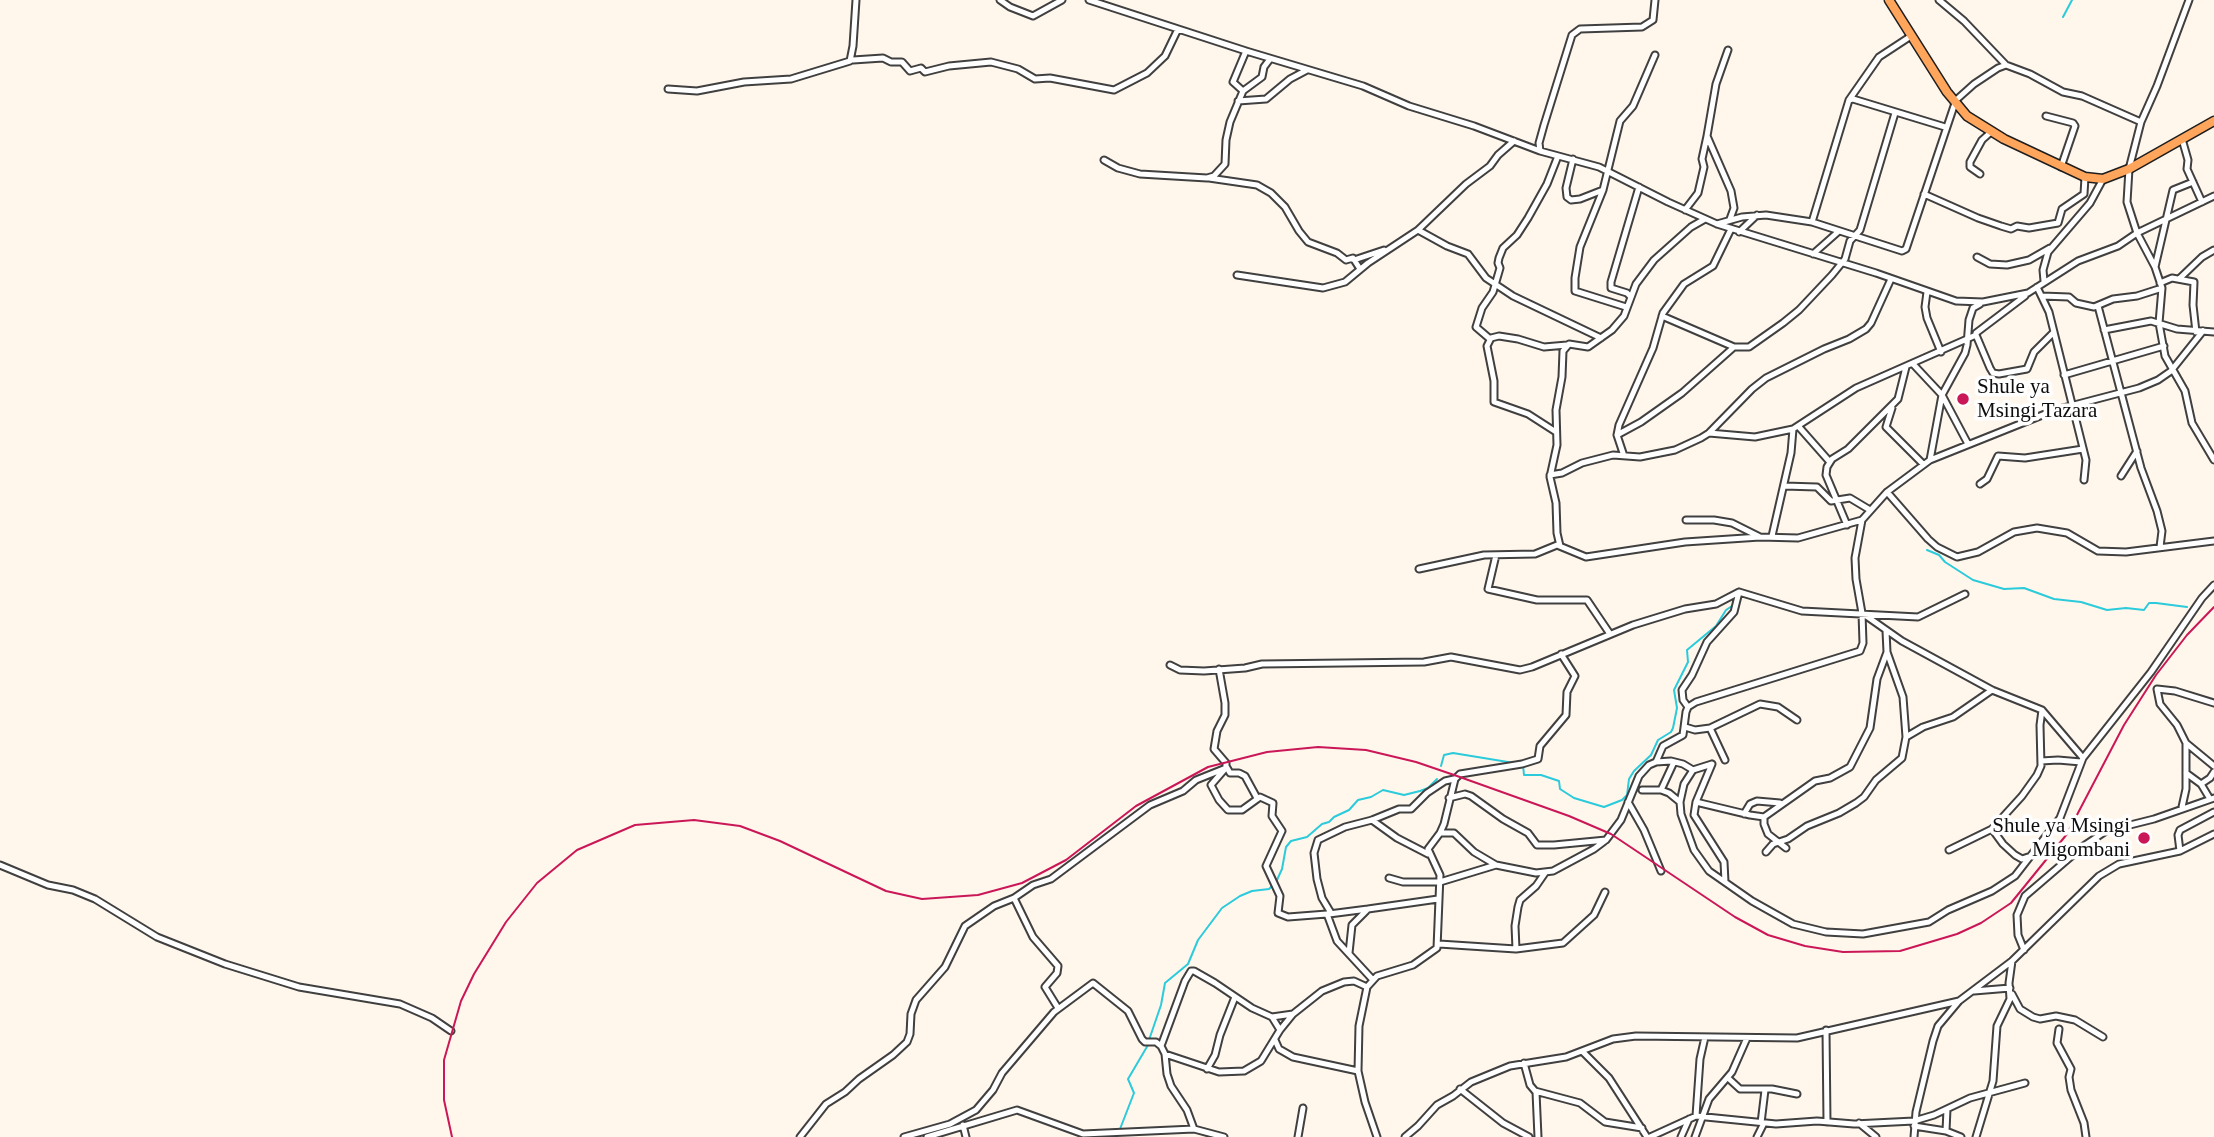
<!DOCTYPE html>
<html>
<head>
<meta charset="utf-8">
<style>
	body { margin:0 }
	canvas { display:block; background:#fff6ec }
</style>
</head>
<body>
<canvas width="2214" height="1137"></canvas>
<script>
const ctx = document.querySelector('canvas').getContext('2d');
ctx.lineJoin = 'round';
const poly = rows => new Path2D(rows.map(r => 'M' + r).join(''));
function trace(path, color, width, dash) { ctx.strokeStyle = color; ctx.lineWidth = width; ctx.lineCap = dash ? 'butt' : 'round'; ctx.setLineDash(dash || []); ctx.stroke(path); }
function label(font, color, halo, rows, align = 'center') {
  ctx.font = font + ' Georgia,serif'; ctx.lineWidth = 7; ctx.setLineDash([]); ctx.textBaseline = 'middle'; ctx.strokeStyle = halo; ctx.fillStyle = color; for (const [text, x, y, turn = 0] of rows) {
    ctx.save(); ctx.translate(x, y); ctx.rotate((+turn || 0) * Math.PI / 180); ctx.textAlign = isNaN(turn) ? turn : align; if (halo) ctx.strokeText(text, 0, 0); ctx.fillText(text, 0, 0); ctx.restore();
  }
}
const stream = poly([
	[2063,17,2072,0],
	[1927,550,1939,555,1945,562,1973,580,2004,589,2024,588,2054,599,2081,602,2107,610,2126,608,2144,610,2149,603,2156,603,2187,607],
	[1523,765,1524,775,1541,775,1559,781,1560,789,1574,798,1604,807,1622,800,1627,795,1629,779,1634,771,1651,755,1658,740,1671,732,1673,728,1677,708,1674,690,1688,662,1687,650,1716,626,1726,610,1735,604],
	[1441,766,1444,755,1453,753,1514,763],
	[1277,880,1282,869,1286,847,1291,841,1307,837,1322,824,1329,822,1334,817,1349,810,1358,800,1371,797,1383,790,1404,795,1420,791,1428,788,1437,779],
	[1149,1040,1161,1005,1165,983,1188,964,1198,940,1222,908,1240,896,1252,891,1269,889,1272,886],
	[1120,1129,1134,1093,1128,1079,1148,1045]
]);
const minor = poly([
	[1000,0,1010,7,1033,16,1062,0],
	[1089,0,1246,51,1363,86,1409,106,1474,126,1540,151,1599,167,1668,202,1717,224,1876,273,1956,301,1983,302,2028,293,2078,261,2118,246,2137,233,2214,196],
	[1939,0,1964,21,2006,65,2030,74,2063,92,2082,96,2141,122],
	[2189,0,2157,86,2141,122,2129,169,2127,202,2137,233,2155,267,2162,288,2159,323,2165,356,2185,391,2192,423,2214,460],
	[1728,50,1716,84,1707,136,1731,191,1734,208,1730,219],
	[853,60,883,58,891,62,902,62,910,71,921,68,925,72,949,66,991,62,1018,69,1035,79,1050,78,1114,90,1147,73,1165,56,1178,29],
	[668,89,697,91,744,82,791,79,850,61,853,46,856,0],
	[1243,91,1233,82,1246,51],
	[1849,100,1879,57,1911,36],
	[1238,101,1266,99,1290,79,1307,70],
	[1955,101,1974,84,1998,68,2006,65],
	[2046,116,2073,123,2075,126,2061,167],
	[1945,127,1853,99,1849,100,1812,222,1902,251,1906,249,1955,103],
	[2182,139,2188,160,2187,169,2202,202],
	[1540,151,1539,143,1544,125,1572,35,1580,29,1642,27,1653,20,1655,0],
	[1573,159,1566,188,1567,197,1571,200,1580,199,1603,190],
	[1104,160,1118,168,1140,174,1207,178,1214,176,1225,164,1226,140,1230,122,1243,91,1262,77,1264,67,1270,59],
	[1980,174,1970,167,1970,162,1982,140,1991,132],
	[1209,178,1257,185,1271,193,1285,207,1299,231,1308,242,1337,253,1346,260,1353,258,1360,269],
	[1924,194,1978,218,2001,226,2011,229,2017,226,2029,228,2058,223,2062,209,2084,194,2085,177],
	[1685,210,1698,193,1704,167,1702,159,1707,136],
	[1717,224,1742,217,1766,215,1812,222],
	[1418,230,1447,246,1468,254,1486,278,1513,296,1601,338],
	[1739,232,1757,215],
	[1813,254,1839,231],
	[1977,257,1990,264,2007,265,2029,260,2050,248],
	[1354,260,1384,250],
	[2155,267,2173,190,2193,182],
	[1237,275,1323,288,1345,282,1368,263,1418,230,1466,184,1490,166,1498,155,1514,141],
	[2179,279,2202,257,2214,250],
	[2044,281,2043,270,2048,252,2090,203,2103,179],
	[2160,283,2172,278,2194,282,2193,305,2196,332],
	[2037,287,2049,312,2086,460,2084,480],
	[1927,292,1925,307,1927,318,1941,352],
	[2042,296,2069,297,2076,303,2094,307,2113,299,2137,296,2162,288],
	[1631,297,1627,293,1611,288,1611,282,1639,187],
	[2098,306,2141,468,2157,511,2162,531,2160,547],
	[1626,307,1575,291,1575,278,1580,247,1603,190,1620,121,1633,106,1655,55],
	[1662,316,1734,347],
	[2104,330,2151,321,2177,329,2214,332],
	[1976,335,1990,368,1993,373,1999,374,2027,369,2034,352,2054,332],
	[1490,339,1476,327,1482,308,1493,292,1500,268,1498,263,1499,258,1503,248,1517,235,1528,218,1547,184,1558,156],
	[1913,364,1942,395,1968,444],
	[2064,375,2164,346],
	[1892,408,1886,427,1923,464],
	[1799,427,1829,461],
	[1556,432,1528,414,1494,402,1494,381,1487,346,1491,338,1499,336,1518,339,1544,347,1567,345],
	[1709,433,1755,437,1793,429,1856,388,1976,335,1976,333,2025,296],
	[1617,435,1641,422,1682,393,1734,347,1749,347,1783,323,1799,310,1832,275,1845,259,1850,241,1860,230,1895,113],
	[1624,456,1617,435,1619,425,1653,348,1663,313,1684,284,1713,266,1731,229],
	[1930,460,1942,395,1965,353,1967,345,1969,320,1973,308,1980,304],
	[1550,475,1562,473,1582,463,1613,455,1640,457,1675,450,1701,438,1709,433,1752,389,1766,378,1824,349,1849,339,1866,329,1871,323,1891,279],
	[2121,476,2137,451],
	[1980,484,1987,479,1998,456,2025,458,2083,449],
	[1784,486,1817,487,1831,501,1850,498,1870,510],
	[1887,492,1928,539,1937,547,1957,557,1978,552,2014,532,2037,528,2067,533,2098,551,2126,552,2214,541],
	[1686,520,1714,520,1732,523,1760,537],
	[1847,525,1826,475,1827,467,1832,459,1848,449,1898,399,1906,367],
	[1772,536,1791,453,1793,429],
	[1560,546,1557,533,1556,503,1550,477,1557,445,1556,410,1562,377,1563,351,1569,344,1588,347,1612,330,1624,316,1636,284,1654,260,1691,227,1705,219],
	[1496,555,1488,589,1537,600,1587,600,1610,634],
	[1419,569,1484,555,1535,554,1557,545,1586,557,1685,542,1760,537,1798,538,1862,520],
	[1170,665,1180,670,1204,671,1245,668,1262,664,1424,662,1451,657,1520,670,1532,667,1633,625,1685,609,1716,604,1739,592,1802,611,1918,617,1965,594],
	[2214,703,2175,691,2157,689,2160,704,2177,725,2186,743,2214,766],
	[1688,707,1683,700,1682,690,1692,675,1707,642,1734,612,1739,592],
	[1685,727,1695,730,1710,728,1760,704,1778,707,1797,720],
	[1710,728,1725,760],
	[1906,737,1923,727,1953,717,1992,690],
	[2083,758,2042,710,1992,690,1902,641,1862,613,1856,579,1855,558,1862,520,1887,492,1930,460,2055,410,2139,388,2158,380,2171,371,2203,331],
	[2041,761,2058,760,2081,762],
	[1656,762,1663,746,1683,735,1686,712,1688,707,1696,702,1860,651,1863,643,1862,613],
	[1712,764,1696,802,1694,815,1724,862,1725,882],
	[1226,766,1230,773,1239,773,1245,776,1257,798],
	[1224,770,1211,785,1219,800,1228,810,1242,810,1260,797,1273,803,1272,816,1282,831,1266,866,1280,896,1278,913,1288,917,1327,914,1337,941,1373,980],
	[1693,770,1684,784,1680,802,1681,814,1694,850,1709,871,1752,901,1793,924,1826,932,1863,934,1929,922,1948,910,1992,891,2015,876,2060,818,2083,758,2151,672,2202,598,2214,585],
	[2186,773,2201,784,2210,799],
	[2201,784,2210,778,2214,772],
	[1642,790,1661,790,1669,793,1680,802],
	[1661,790,1674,762],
	[1449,798,1465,794,1471,796,1503,819,1528,833,1537,845,1554,845,1606,840],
	[1628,802,1644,830,1661,871],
	[1696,802,1750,815,1764,817],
	[2182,807,2186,789,2186,743],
	[1744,814,1750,804,1757,801,1780,803],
	[1372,820,1397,838,1428,854],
	[1992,829,2003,844,2015,855,2022,859,2028,857],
	[1440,833,1454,833,1474,852,1496,865,1536,873,1553,871,1594,849,1606,840,1621,820,1639,776,1649,765,1656,762,1671,761,1683,764,1693,770,1712,764],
	[1786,848,1768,834,1764,824,1764,817,1815,781,1830,778,1850,767,1870,728,1877,679,1887,652],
	[1949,850,1992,829,2022,796,2037,775,2041,766,2040,725,2042,710],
	[2180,851,2178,835,2180,830,2214,812],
	[1766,852,1773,844,1788,839,1807,826,1839,813,1856,803,1864,797,1876,780,1902,758,1906,737,1903,697,1887,652,1886,631],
	[0,865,48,885,73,890,95,899,157,937,225,964,299,987,400,1004,432,1018,451,1031],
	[1389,878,1403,882,1440,882,1496,865],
	[1014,898,1033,937,1058,966,1057,973,1045,987,1058,1008],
	[1331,913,1322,898,1317,879,1314,853,1318,840,1345,827,1372,820,1399,809,1411,809,1427,793,1445,781,1454,779],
	[1329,914,1368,909],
	[1439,944,1516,949,1563,943,1594,915,1605,892],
	[1516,949,1515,926,1518,907,1520,900,1536,886,1545,873],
	[2024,950,2018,935,2017,915,2025,896,2082,847,2106,831,2154,819,2214,798],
	[1349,953,1352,925,1368,909,1438,899],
	[1974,991,2010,988],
	[2012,994,2020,1009,2033,1017,2040,1019,2056,1016,2075,1020,2103,1037],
	[1272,1017,1293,1014],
	[2059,1029,2057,1043,2071,1069,2069,1077,2071,1090,2084,1123,2086,1137],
	[1826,1030,1827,1122],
	[1275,1040,1279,1049,1293,1057,1358,1071],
	[1161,1046,1185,981,1191,971,1194,971,1215,983,1252,1008,1272,1017,1280,1030],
	[1583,1052,1609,1078,1647,1137],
	[1165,1054,1219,1072,1244,1071,1261,1061,1280,1030,1293,1014,1322,991,1344,982,1354,981,1367,987],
	[1524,1063,1530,1085,1535,1091,1580,1103,1605,1122,1642,1128],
	[1207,1069,1215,1055,1220,1035,1235,997],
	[1728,1078,1740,1089,1772,1089,1797,1094],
	[1460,1089,1503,1123,1529,1137],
	[1536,1092,1538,1137],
	[1696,1116,1700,1059,1705,1037],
	[1761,1123,1765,1090],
	[1859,1123,1876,1137],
	[963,1125,966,1137],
	[1914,1126,1946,1131,1961,1137],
	[1946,1131,1947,1109],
	[800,1137,826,1104,845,1092,859,1079,893,1055,907,1042,910,1034,911,1014,916,1000,945,967,965,926,994,906,1014,898,1033,885,1051,879,1150,805,1183,791,1196,780,1226,768,1226,763,1214,749,1217,731,1225,715,1225,703,1219,669],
	[904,1137,950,1124,976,1110,993,1090,1002,1073,1054,1012,1093,983,1128,1011,1142,1039,1145,1042,1156,1042,1161,1046,1165,1054,1167,1074,1171,1086,1187,1110,1194,1129],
	[927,1137,1017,1110,1083,1134,1194,1129,1224,1137],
	[1298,1137,1303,1108],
	[1377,1137,1365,1102,1358,1071,1359,1026,1367,987,1377,976,1413,965,1437,948,1440,875,1428,849,1440,833,1444,824,1455,779,1460,774,1522,764,1538,759,1540,746,1566,715,1567,692,1575,676,1561,654],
	[1405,1137,1418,1126,1437,1105,1453,1096,1471,1082,1510,1066,1566,1057,1613,1039,1636,1036,1797,1038,1959,1001],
	[1650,1137,1696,1116,1776,1124,1817,1121,1854,1124,1914,1121,1934,1115,1970,1098,2025,1083],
	[1681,1137,1689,1119],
	[1695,1137,1709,1099,1732,1072,1747,1038],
	[1757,1137,1764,1123],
	[1914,1137,1916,1112,1933,1041,1938,1026,1959,1001,2012,961,2099,876,2119,864,2180,851,2214,834],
	[1976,1137,1993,1081,1997,1026,2010,999,2009,983,2012,961]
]);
const primary = poly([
	[1889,0,1947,92,1967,116,2004,139,2085,177,2103,179,2129,169,2214,121]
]);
const rail = poly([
	[452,1137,444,1100,444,1060,461,1001,474,974,506,922,537,883,577,850,635,825,694,820,740,826,780,841,886,891,922,899,978,895,1022,883,1066,860,1136,806,1208,767,1267,752,1318,747,1366,750,1416,762,1457,776,1569,816,1611,834,1735,917,1768,935,1805,946,1843,952,1900,951,1957,934,1981,923,2011,903,2067,834,2124,725,2156,675,2187,635,2214,607]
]);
const markers = [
	[1963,399,7,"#ca1757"],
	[2144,838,7,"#ca1757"]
];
const poiNames = [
	["Shule ya",1977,387],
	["Msingi Tazara",1977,411],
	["Shule ya Msingi",2130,826,"right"],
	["Migombani",2130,850,"right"]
];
trace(stream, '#2bcbdb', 2);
trace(minor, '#404040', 9);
trace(primary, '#1e1e1e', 11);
trace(minor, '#fff', 5);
trace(primary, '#ffa55c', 8);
trace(rail, '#ca1757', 2);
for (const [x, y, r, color] of markers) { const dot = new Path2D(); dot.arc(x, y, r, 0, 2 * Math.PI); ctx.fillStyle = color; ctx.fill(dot); trace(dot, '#fff', 2.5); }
label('21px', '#0d0d0d', '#fff', poiNames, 'left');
</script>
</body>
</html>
